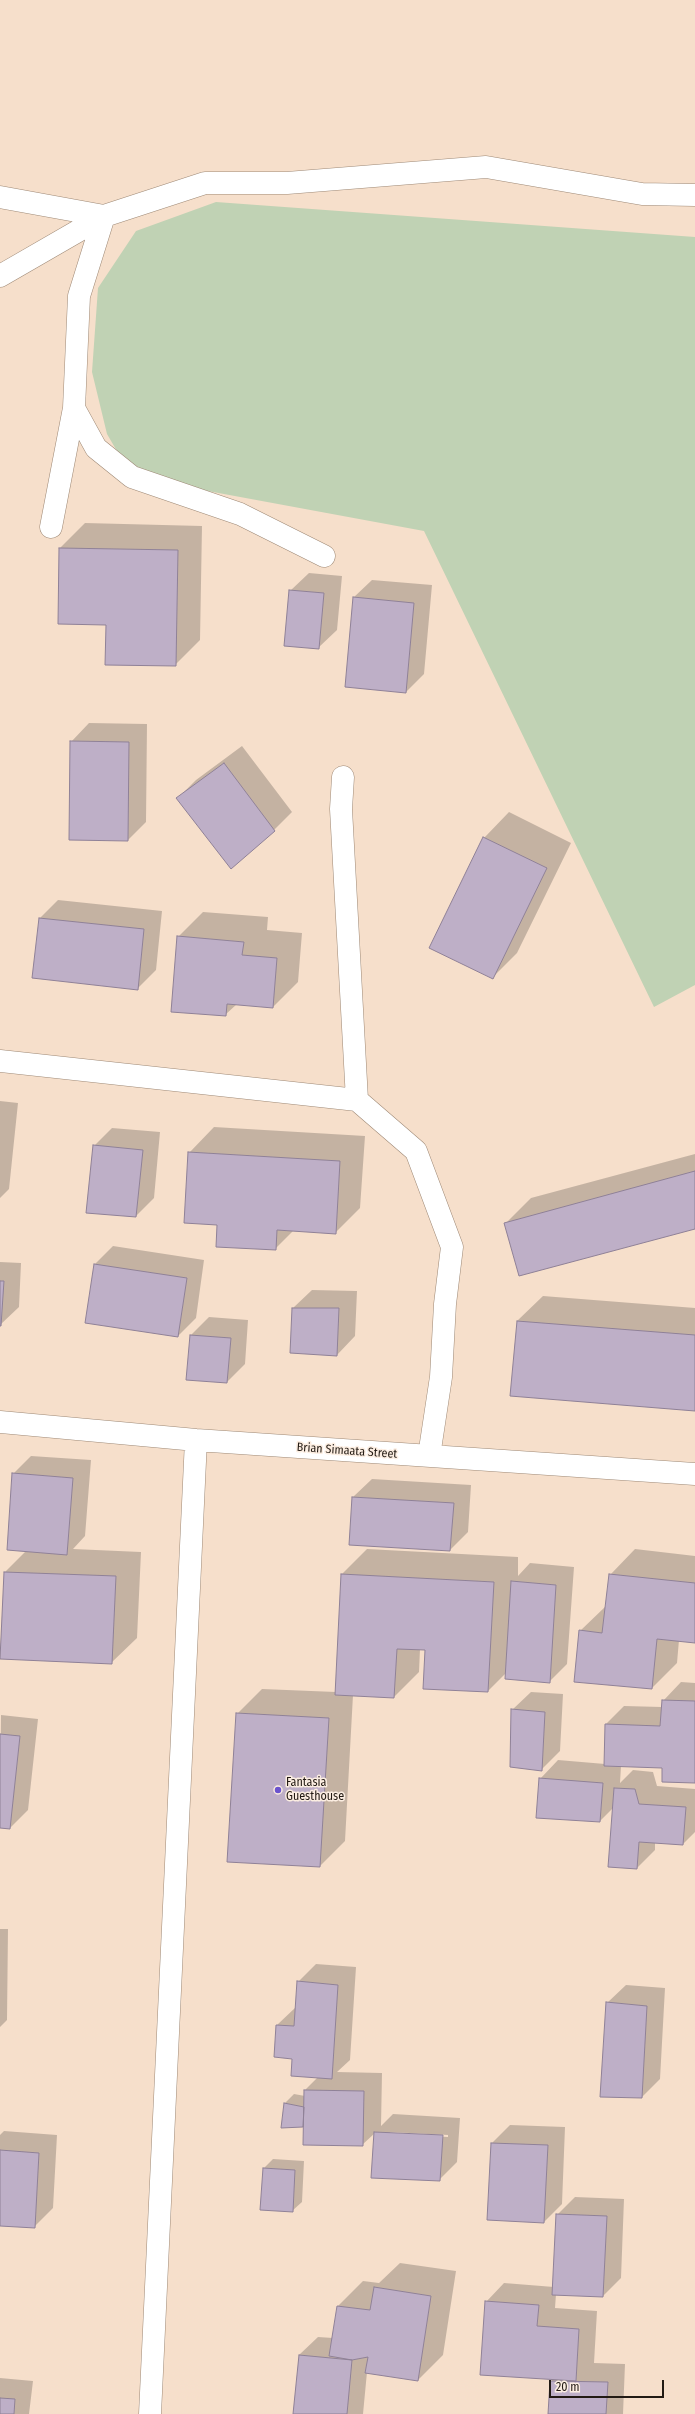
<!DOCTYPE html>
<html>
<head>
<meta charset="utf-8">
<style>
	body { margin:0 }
	#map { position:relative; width:695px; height:2414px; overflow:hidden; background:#f6dfcb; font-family:"Fira Sans Condensed",sans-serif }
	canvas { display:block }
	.scale { position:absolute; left:549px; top:2380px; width:115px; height:18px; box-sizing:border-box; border:2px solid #221a13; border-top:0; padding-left:5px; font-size:12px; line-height:14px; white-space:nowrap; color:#221a13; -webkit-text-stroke:3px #fceee2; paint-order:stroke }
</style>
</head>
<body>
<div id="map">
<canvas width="695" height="2414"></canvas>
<div class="scale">20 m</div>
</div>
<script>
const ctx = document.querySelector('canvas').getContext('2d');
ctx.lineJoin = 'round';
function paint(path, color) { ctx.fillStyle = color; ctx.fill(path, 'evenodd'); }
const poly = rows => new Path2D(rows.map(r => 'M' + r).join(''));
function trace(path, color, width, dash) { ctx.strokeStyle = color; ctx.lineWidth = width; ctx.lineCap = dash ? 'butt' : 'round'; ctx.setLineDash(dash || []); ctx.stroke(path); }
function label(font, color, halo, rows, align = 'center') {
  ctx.font = font + ' "Fira Sans Condensed",sans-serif'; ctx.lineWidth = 3; ctx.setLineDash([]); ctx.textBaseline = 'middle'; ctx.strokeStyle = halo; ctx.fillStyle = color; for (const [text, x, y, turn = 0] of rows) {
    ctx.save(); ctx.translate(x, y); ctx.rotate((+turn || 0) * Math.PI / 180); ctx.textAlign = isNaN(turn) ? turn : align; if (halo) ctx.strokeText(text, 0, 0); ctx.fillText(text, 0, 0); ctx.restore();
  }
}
const green = poly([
	[216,202,695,237,695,985,654,1007,424,531,132,477,107,434,92,372,98,288,136,231]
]);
const shadow = poly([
	[85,523,202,526,200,640,175,665,107,624,60,548],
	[309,573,342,576,337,630,318,648,290,591],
	[372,580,432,585,424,674,406,692,353,598],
	[89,723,147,724,146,822,128,840,71,742],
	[242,746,292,812,274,830,178,798,196,780],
	[509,812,571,843,517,953,492,978,484,838],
	[58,900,162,911,156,970,137,989,33,977,40,918],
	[203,912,268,917,267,930,302,933,298,982,273,1007,237,1004,225,1015,178,937],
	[0,1101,18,1103,9,1189,0,1198],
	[214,1127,365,1136,360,1208,335,1233,294,1230,275,1249,218,1224,189,1153],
	[112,1128,160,1132,154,1198,136,1216,94,1146],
	[695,1154,695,1228,506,1223,531,1198],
	[113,1246,204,1260,196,1318,178,1336,95,1264],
	[0,1262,21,1263,19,1307,0,1325],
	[312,1290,357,1291,355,1336,337,1355,293,1308],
	[543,1296,695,1308,695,1410,517,1321],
	[209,1317,248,1320,245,1364,227,1382,188,1379,191,1335],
	[31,1456,91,1460,85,1536,73,1549,141,1552,137,1638,111,1663,0,1658,5,1572,26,1551,13,1474],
	[372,1479,471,1485,468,1532,450,1550,353,1497],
	[367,1549,518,1557,518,1576,530,1563,574,1567,567,1664,549,1682,506,1673,488,1691,426,1649,420,1649,419,1672,394,1697,353,1695,345,1841,320,1866,237,1714,262,1689,336,1692,342,1574],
	[635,1549,695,1556,695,1642,679,1640,677,1663,652,1688,580,1631,606,1606,610,1575],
	[681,1682,695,1683,695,1782,663,1767,621,1766,620,1783,633,1770,653,1772,657,1786,695,1789,695,1832,683,1844,655,1842,655,1850,637,1868,614,1807,600,1821,540,1779,558,1760,605,1764,606,1724,624,1706,662,1707,663,1701],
	[531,1692,563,1694,560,1751,542,1769,512,1710],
	[1,1715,38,1719,28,1810,10,1828,0,1827],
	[0,1929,8,1929,7,2020,0,2027],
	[316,1964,356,1967,350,2060,337,2072,382,2073,381,2126,393,2114,460,2118,457,2162,439,2180,375,2133,362,2145,304,2124,302,2126,285,2103,294,2094,305,2096,305,2090,318,2077,294,2058,275,2056,277,2025,296,2007,298,1982],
	[390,2132,448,2135,448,2137,390,2134],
	[626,1985,665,1988,660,2079,642,2097,607,2003],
	[510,2125,565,2127,562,2204,544,2222,492,2143],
	[4,2131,57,2135,53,2208,34,2227,0,2225,0,2135],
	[273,2159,304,2161,302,2202,292,2211,264,2168],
	[575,2197,624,2199,621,2278,603,2296,556,2294,555,2308,597,2311,594,2363,625,2364,623,2414,549,2414,551,2382,553,2379,486,2302,504,2283,554,2287,557,2215],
	[400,2263,456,2271,443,2355,418,2380,367,2372,363,2414,294,2414,299,2355,318,2337,333,2338,338,2306,363,2281,379,2283],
	[0,2378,33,2381,29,2414,0,2414]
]);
const building = poly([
	[59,548,178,550,176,666,105,665,106,625,58,624,59,548],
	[289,590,324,593,319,649,284,646,289,590],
	[353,597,414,603,406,693,345,687,353,597],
	[70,741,129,742,128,841,69,840,70,741],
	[224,763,275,831,231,869,176,798,224,763],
	[483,837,547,868,493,979,429,948,483,837],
	[39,918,144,929,138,990,32,978,39,918],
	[177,936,244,942,242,955,277,958,273,1008,227,1004,226,1016,171,1012,177,936],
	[93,1145,143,1150,136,1217,86,1213,93,1145],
	[188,1152,340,1161,336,1234,277,1230,276,1250,216,1247,217,1225,184,1223,188,1152],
	[695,1171,695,1229,519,1276,504,1223,695,1171],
	[94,1264,187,1278,178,1337,85,1323,94,1264],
	[0,1281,4,1281,1,1326,0,1326,0,1281],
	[292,1308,339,1308,337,1356,290,1353,292,1308],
	[517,1321,695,1335,695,1411,510,1396,517,1321],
	[190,1335,231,1338,227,1383,186,1380,190,1335],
	[12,1473,73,1478,67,1555,7,1550,12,1473],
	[352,1497,454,1503,450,1551,349,1545,352,1497],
	[4,1572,116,1576,112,1664,0,1659,4,1572],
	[341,1574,494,1582,488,1692,423,1689,425,1650,397,1649,394,1698,335,1695,341,1574],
	[609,1574,695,1583,695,1643,657,1639,652,1689,574,1682,579,1630,602,1633,609,1574],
	[511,1581,556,1585,550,1683,505,1679,511,1581],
	[662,1700,695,1701,695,1783,662,1782,662,1768,604,1766,605,1724,660,1726,662,1700],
	[511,1709,545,1712,542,1771,510,1767,511,1709],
	[236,1713,329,1718,320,1867,227,1862,236,1713],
	[0,1734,20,1736,10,1829,0,1828,0,1734],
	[539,1778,603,1783,600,1822,536,1818,539,1778],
	[614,1788,635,1789,639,1804,686,1807,683,1845,639,1842,637,1869,608,1867,614,1788],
	[297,1981,338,1985,332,2079,291,2076,292,2059,274,2057,276,2025,294,2026,297,1981],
	[606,2002,647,2006,642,2098,600,2097,606,2002],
	[304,2090,364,2091,363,2146,303,2145,304,2090],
	[284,2103,304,2107,303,2127,281,2128,284,2103],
	[374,2132,443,2135,440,2181,371,2178,374,2132],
	[491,2143,548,2145,544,2223,487,2220,491,2143],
	[0,2150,39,2153,35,2228,0,2226,0,2150],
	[263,2168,295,2170,293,2212,260,2210,263,2168],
	[556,2214,607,2216,603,2297,552,2295,556,2214],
	[374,2287,431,2296,418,2381,365,2373,368,2357,352,2360,329,2356,337,2306,370,2310,374,2287],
	[485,2301,539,2305,537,2326,579,2329,576,2381,480,2375,485,2301],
	[299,2355,352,2360,347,2414,293,2414,299,2355],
	[550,2381,608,2382,606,2414,548,2414,550,2381],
	[0,2398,15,2399,14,2414,0,2414,0,2398]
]);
const lane = poly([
	[0,197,104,216,79,296,74,408,96,448,132,477,240,514,324,556],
	[0,276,104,216,205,183,287,183,486,167,642,194,695,195],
	[51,527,74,408]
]);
const street = poly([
	[343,777,341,809,357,1100],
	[0,1061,357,1100,416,1151,452,1247,445,1304,441,1377,429,1456],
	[0,1422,196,1440,695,1474],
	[150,2414,196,1440]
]);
const markers = [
	[278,1790,4,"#6b54ce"]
];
const streetNames = [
	["Brian Simaata Street",347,1451,4]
];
const poiNames = [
	["Fantasia",286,1783],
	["Guesthouse",286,1797]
];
paint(green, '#c0d2b4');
paint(shadow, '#0003');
paint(building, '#beafc7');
trace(building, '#8f8197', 1);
trace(lane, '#9e8976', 23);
trace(street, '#9e8976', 23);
trace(lane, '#fff', 22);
trace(street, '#fff', 22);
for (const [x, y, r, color] of markers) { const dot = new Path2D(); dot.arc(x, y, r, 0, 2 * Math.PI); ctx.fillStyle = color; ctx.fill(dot); trace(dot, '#fceee2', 1.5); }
label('12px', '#221a13', '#fceee2', streetNames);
label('12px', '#221a13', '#fceee2', poiNames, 'left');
</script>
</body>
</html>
